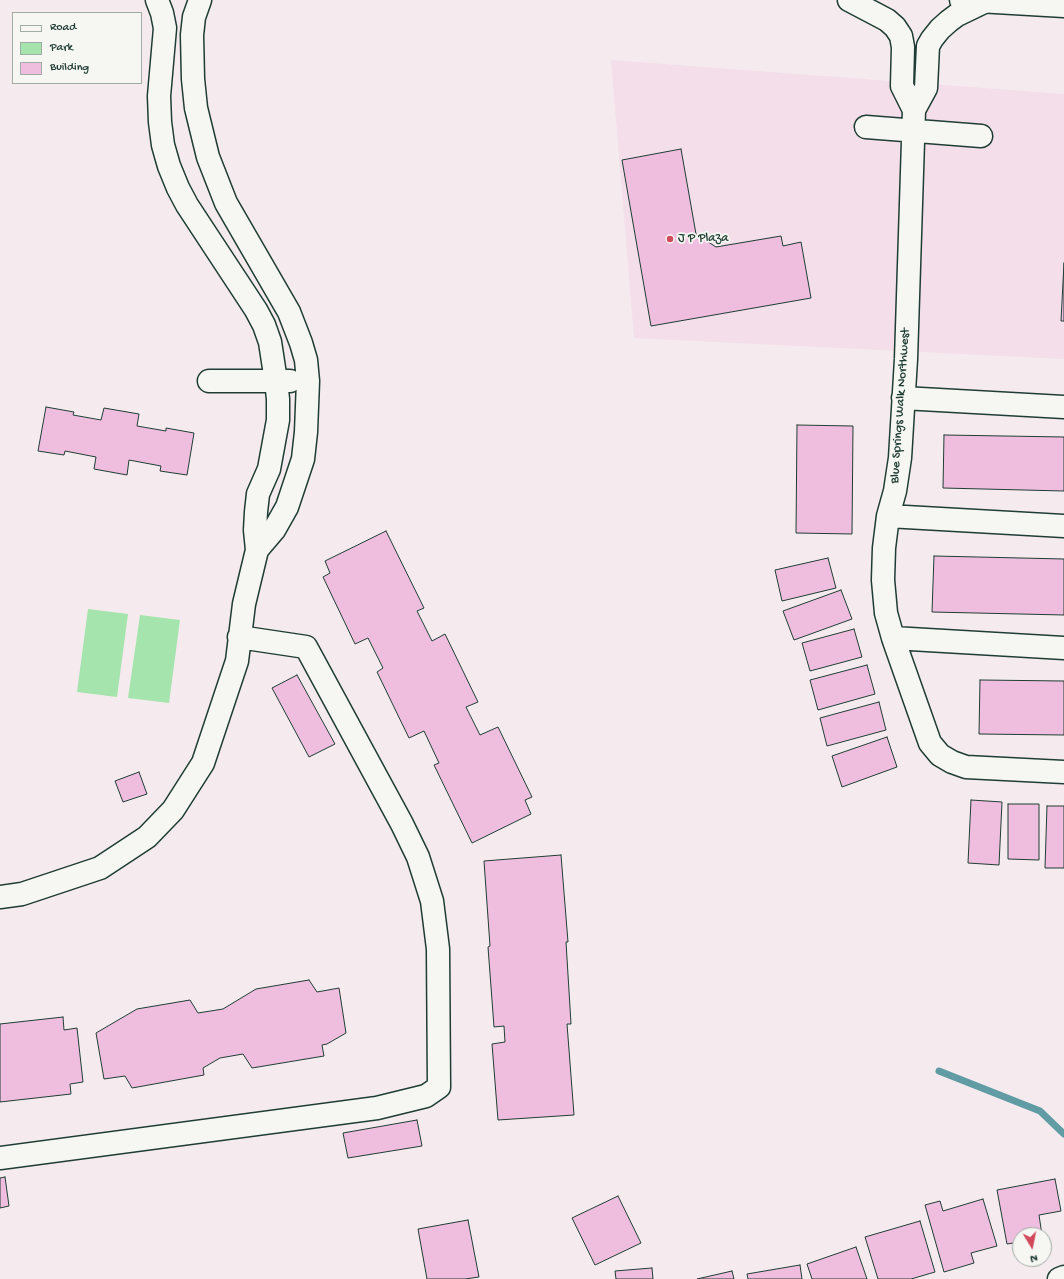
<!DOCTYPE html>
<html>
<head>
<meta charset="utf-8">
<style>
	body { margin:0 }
	#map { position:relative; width:1064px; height:1279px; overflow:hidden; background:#f5ebee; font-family:"Gochi Hand",sans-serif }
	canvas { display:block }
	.legend { position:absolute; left:12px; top:12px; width:130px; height:72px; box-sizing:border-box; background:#f6f6f2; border:1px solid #a0aca6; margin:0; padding:5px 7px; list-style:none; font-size:12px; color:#1f3d34 }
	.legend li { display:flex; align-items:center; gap:8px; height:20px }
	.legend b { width:20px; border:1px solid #a0aca6 }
	.north { position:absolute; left:1012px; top:1227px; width:40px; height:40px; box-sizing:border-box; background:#f6f6f2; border:1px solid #a0aca6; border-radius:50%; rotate:170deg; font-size:11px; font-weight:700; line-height:16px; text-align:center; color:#1f3d34 }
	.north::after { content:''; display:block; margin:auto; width:14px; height:18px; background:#d1495b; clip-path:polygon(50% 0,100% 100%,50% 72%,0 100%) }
</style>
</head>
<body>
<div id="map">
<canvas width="1064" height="1279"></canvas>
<ul class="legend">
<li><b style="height:5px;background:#f6f6f2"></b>Road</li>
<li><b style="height:11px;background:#a5e4ac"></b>Park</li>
<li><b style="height:11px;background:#efbede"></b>Building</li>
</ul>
<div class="north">N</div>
</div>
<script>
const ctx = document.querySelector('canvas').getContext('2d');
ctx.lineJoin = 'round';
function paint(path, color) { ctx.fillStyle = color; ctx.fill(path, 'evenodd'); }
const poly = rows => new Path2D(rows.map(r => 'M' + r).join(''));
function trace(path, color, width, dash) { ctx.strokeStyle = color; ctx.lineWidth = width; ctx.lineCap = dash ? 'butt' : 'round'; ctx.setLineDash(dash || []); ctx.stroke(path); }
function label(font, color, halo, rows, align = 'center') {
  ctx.font = font + ' "Gochi Hand",sans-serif'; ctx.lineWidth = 3.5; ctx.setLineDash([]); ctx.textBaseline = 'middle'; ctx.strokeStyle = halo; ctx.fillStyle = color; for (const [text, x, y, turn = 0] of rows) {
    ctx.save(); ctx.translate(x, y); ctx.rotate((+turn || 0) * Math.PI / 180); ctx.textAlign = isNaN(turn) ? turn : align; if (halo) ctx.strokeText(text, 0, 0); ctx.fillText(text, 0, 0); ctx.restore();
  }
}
const built = poly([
	[611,60,1064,94,1064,359,634,338]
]);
const green = poly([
	[88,609,128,614,117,697,77,692],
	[140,615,180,620,169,703,128,698]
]);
const stream = poly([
	[939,1071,1040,1111,1064,1134]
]);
const building = poly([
	[681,149,696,234,716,247,781,236,783,246,801,242,811,298,651,326,622,160,681,149],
	[1064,263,1064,321,1061,321,1064,263],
	[46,407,74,412,73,415,101,420,104,408,139,414,137,426,166,431,166,428,194,433,187,475,160,471,161,466,129,460,127,475,94,469,96,457,65,451,64,455,38,451,46,407],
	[797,425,853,426,852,534,796,533,797,425],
	[944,435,1064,437,1064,491,943,488,944,435],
	[386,531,424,608,417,611,432,641,445,634,478,702,466,707,480,735,498,727,532,797,525,800,531,814,472,843,434,765,439,763,424,731,409,738,377,672,383,668,368,638,355,644,323,577,330,573,325,561,386,531],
	[934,556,1064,559,1064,615,932,612,934,556],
	[828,558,836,588,782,601,775,570,828,558],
	[841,590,852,619,794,640,783,611,841,590],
	[854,629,862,657,810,671,802,643,854,629],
	[867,665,875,694,818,710,810,680,867,665],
	[297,675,335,744,309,757,272,688,297,675],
	[980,680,1064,681,1064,735,979,734,980,680],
	[879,702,886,730,827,746,820,718,879,702],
	[887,737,897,767,842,787,832,756,887,737],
	[139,772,147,794,123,802,115,781,139,772],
	[971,800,1002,802,999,865,968,863,971,800],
	[1008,804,1039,804,1039,860,1008,859,1008,804],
	[1047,806,1064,806,1064,868,1045,868,1047,806],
	[561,855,568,942,566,942,571,1024,567,1024,574,1115,498,1120,492,1044,505,1042,504,1026,494,1027,488,947,490,946,484,861,561,855],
	[309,980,317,992,339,988,346,1033,327,1044,322,1045,324,1056,252,1068,243,1054,220,1058,203,1068,204,1075,132,1088,125,1076,104,1079,96,1033,137,1009,190,1000,198,1013,223,1009,256,989,309,980],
	[63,1017,64,1030,77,1028,83,1082,70,1084,71,1094,0,1102,0,1024,63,1017],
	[417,1120,422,1146,348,1158,343,1133,417,1120],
	[5,1177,9,1206,0,1208,0,1178,5,1177],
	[1055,1179,1061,1211,1039,1215,1042,1235,1020,1235,1020,1242,1007,1244,997,1190,1055,1179],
	[618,1196,641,1243,595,1265,572,1218,618,1196],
	[983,1199,997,1246,971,1253,974,1263,944,1272,925,1205,940,1201,943,1211,983,1199],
	[468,1220,479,1277,465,1279,427,1279,418,1229,468,1220],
	[920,1221,935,1272,911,1279,878,1279,865,1237,920,1221],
	[856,1247,867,1279,812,1279,807,1264,856,1247],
	[800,1265,802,1279,748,1279,747,1274,800,1265],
	[652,1268,653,1279,616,1279,615,1271,652,1268],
	[732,1271,734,1279,697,1279,732,1271]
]);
const minor = poly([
	[200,0,194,17,192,35,193,79,196,108,208,157,226,203,289,312,301,343,306,360,308,381,306,432,303,459,287,507,274,530,257,550],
	[849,0,887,20,895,27,901,36,903,47,902,86,914,110],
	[986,1,957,15,949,21,940,29,932,39,928,46,926,88,914,110,906,359,900,458,895,491,888,516,884,548,883,580,886,613,893,638,930,743,940,755,952,762,966,767,1064,772],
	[866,127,981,136],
	[209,381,290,381],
	[903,398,1064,407],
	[888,516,1064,526],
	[893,638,1064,648],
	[0,897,22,894,100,868,147,837,173,810,203,763,237,661,244,604,257,550,255,530,256,512,258,494,269,469,278,420,278,399,276,381,270,342,264,325,256,310,187,205,178,188,169,166,163,145,160,122,159,96,165,28,162,13,157,0],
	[0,1158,377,1108,426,1096,439,1087,438,949,432,901,418,857,402,824,306,647,239,637],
	[1059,1279,1064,1277]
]);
const major = poly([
	[961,0,1064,6]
]);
const markers = [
	[670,239,4,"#d1495b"]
];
const poiNames = [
	["J P Plaza",678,239]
];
const streetNames = [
	["Blue Springs Walk Northwest",901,406,-86]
];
paint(built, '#f3dee9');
paint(green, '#a5e4ac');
trace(stream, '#619ba3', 7);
paint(building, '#efbede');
trace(building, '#1f3d34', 1);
trace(minor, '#1f3d34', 25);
trace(major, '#1f3d34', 25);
trace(minor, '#f6f6f2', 22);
trace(major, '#f6f6f2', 22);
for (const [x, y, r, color] of markers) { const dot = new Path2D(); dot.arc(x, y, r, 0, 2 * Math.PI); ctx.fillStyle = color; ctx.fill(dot); trace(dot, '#f6f6f2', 1.5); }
label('13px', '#1f3d34', '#f6f6f2', poiNames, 'left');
label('13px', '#1f3d34', '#f6f6f2', streetNames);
</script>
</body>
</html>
